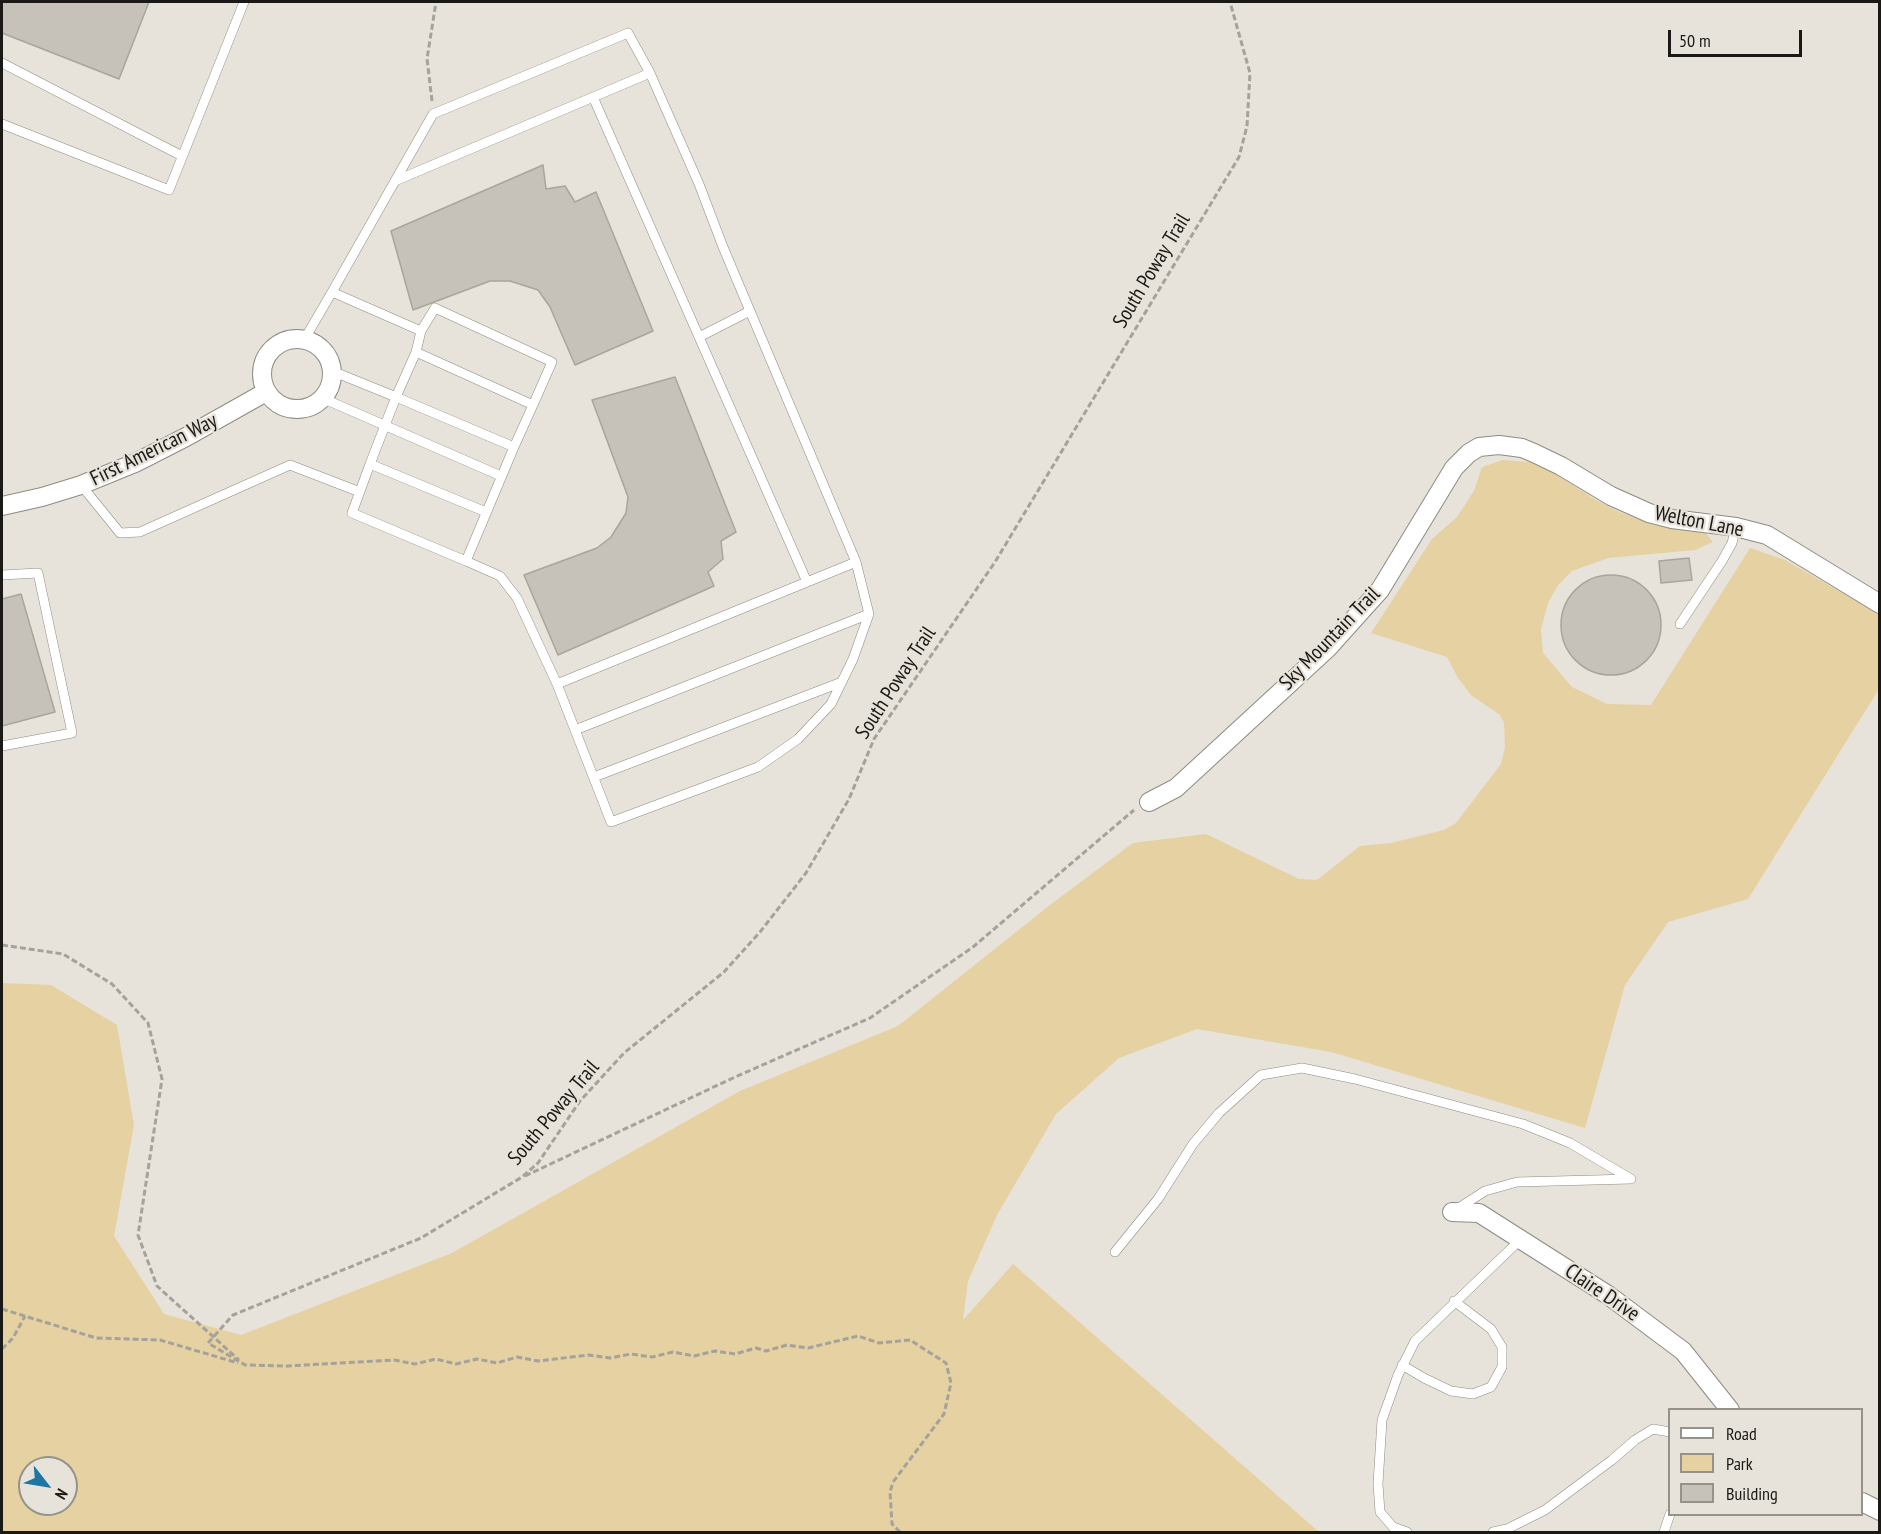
<!DOCTYPE html>
<html>
<head>
<meta charset="utf-8">
<style>
	body { margin:0 }
	#map { position:relative; width:1881px; height:1534px; overflow:hidden; background:#e7e3da; font-family:"PT Sans Narrow",sans-serif }
	canvas { display:block }
	.frame { position:absolute; inset:0; border:3px solid #1a1916; pointer-events:none }
	.legend { position:absolute; left:1668px; top:1408px; width:195px; height:108px; box-sizing:border-box; background:#e7e3da; border:2px solid #95928c; margin:0; padding:8px 10px; list-style:none; font-size:18px; color:#1a1916 }
	.legend li { display:flex; align-items:center; gap:12px; height:30px }
	.legend b { width:30px; border:2px solid #95928c }
	.north { position:absolute; left:18px; top:1456px; width:60px; height:60px; box-sizing:border-box; background:#e7e3da; border:2px solid #95928c; border-radius:50%; rotate:121deg; font-size:16px; font-weight:700; line-height:24px; text-align:center; color:#1a1916 }
	.north::after { content:''; display:block; margin:auto; width:21px; height:27px; background:#1e76a5; clip-path:polygon(50% 0,100% 100%,50% 72%,0 100%) }
	.scale { position:absolute; left:1668px; top:30px; width:134px; height:27px; box-sizing:border-box; border:3px solid #1a1916; border-top:0; padding-left:8px; font-size:18px; line-height:21px; white-space:nowrap; color:#1a1916; -webkit-text-stroke:4px #e7e3da; paint-order:stroke }
</style>
</head>
<body>
<div id="map">
<canvas width="1881" height="1534"></canvas>
<div class="frame"></div>
<ul class="legend">
<li><b style="height:8px;background:#fff"></b>Road</li>
<li><b style="height:16px;background:#e5d1a1"></b>Park</li>
<li><b style="height:16px;background:#c6c2ba"></b>Building</li>
</ul>
<div class="north">N</div>
<div class="scale">50 m</div>
</div>
<script>
const ctx = document.querySelector('canvas').getContext('2d');
ctx.lineJoin = 'round';
function paint(path, color) { ctx.fillStyle = color; ctx.fill(path, 'evenodd'); }
const poly = rows => new Path2D(rows.map(r => 'M' + r).join(''));
function trace(path, color, width, dash) { ctx.strokeStyle = color; ctx.lineWidth = width; ctx.lineCap = dash ? 'butt' : 'round'; ctx.setLineDash(dash || []); ctx.stroke(path); }
function label(font, color, halo, rows, align = 'center') {
  ctx.font = font + ' "PT Sans Narrow",sans-serif'; ctx.lineWidth = 4.5; ctx.setLineDash([]); ctx.textBaseline = 'middle'; ctx.strokeStyle = halo; ctx.fillStyle = color; for (const [text, x, y, turn = 0] of rows) {
    ctx.save(); ctx.translate(x, y); ctx.rotate((+turn || 0) * Math.PI / 180); ctx.textAlign = isNaN(turn) ? turn : align; if (halo) ctx.strokeText(text, 0, 0); ctx.fillText(text, 0, 0); ctx.restore();
  }
}
const green = poly([
	[1503,460,1530,462,1550,471,1598,501,1619,512,1654,525,1704,531,1713,542,1695,550,1608,558,1572,571,1558,585,1548,603,1541,629,1543,653,1572,687,1607,704,1651,705,1750,548,1785,560,1879,614,1879,689,1748,899,1668,922,1625,985,1585,1128,1331,1052,1197,1029,1119,1058,1056,1114,997,1215,968,1281,963,1320,1013,1264,1319,1532,2,1532,2,983,51,985,117,1025,134,1125,114,1236,164,1314,241,1335,452,1253,740,1091,898,1026,1050,905,1133,843,1206,834,1299,879,1317,880,1360,846,1391,843,1444,830,1456,823,1501,764,1505,747,1504,723,1500,715,1471,695,1458,678,1447,657,1371,633,1432,539,1457,517,1474,491,1482,467],
	[30,1468,66,1468,66,1504,30,1504]
]);
const building = poly([
	[2,2,149,2,119,79,2,33,2,2],
	[543,165,546,189,565,186,575,202,596,192,653,331,575,365,550,307,538,290,510,281,490,281,413,310,391,231,543,165],
	[675,377,736,532,721,541,723,559,708,572,714,586,558,655,524,575,597,548,611,537,626,513,628,497,592,400,675,377],
	[1689,558,1692,580,1661,583,1659,561,1689,558],
	'1561 625a50 50 0 1 1 100 0a50 50 0 1 1-100 0Z',
	[21,594,55,712,2,726,2,599,21,594]
]);
const path = poly([
	[432,101,427,59,436,2],
	[2,945,63,954,112,984,148,1023,162,1079,138,1235,157,1286,239,1360],
	[525,1176,735,1077,870,1018,973,947,1134,810],
	[2,1309,96,1338,160,1340,238,1363],
	[2,1349,13,1338,25,1316],
	[900,1532,892,1524,890,1492,893,1482,944,1414,951,1383,946,1363,910,1340,879,1343,858,1336,808,1348,787,1345,766,1351,756,1348,735,1354,715,1351,694,1356,673,1352,652,1357,631,1354,610,1358,589,1355,538,1361,517,1357,497,1363,477,1359,456,1364,436,1359,415,1364,394,1360,288,1366,245,1365,208,1343,233,1315,421,1238,522,1177,538,1163,580,1101,624,1053,724,972,760,932,806,873,849,799,874,739,995,562,1239,157,1247,126,1250,73,1230,2]
]);
const service = poly([
	[2,63,182,156],
	[593,97,699,337,750,311],
	[2,124,169,190,244,2],
	[395,181,650,73],
	[332,292,433,114,628,33,650,73,699,184,723,247,856,562],
	[699,337,807,582],
	[304,340,332,292,421,331,435,308,552,362,533,405,416,352,421,331],
	[416,352,396,397,514,447,533,405],
	[332,371,396,397,370,464,486,512],
	[322,398,501,476],
	[370,464,352,513,466,561,514,447],
	[81,485,120,533,140,532,290,465,360,492],
	[466,561,500,576,517,598,557,684,856,562,869,614,853,659,831,704,798,739,758,767,611,822,557,684],
	[2,575,38,573,72,733,2,746],
	[1680,624,1722,561,1732,543,1736,527],
	[575,730,869,614],
	[594,777,842,682],
	[1115,1252,1158,1199,1193,1144,1219,1113,1261,1075,1302,1068,1355,1079,1523,1124,1570,1143,1631,1179,1517,1182,1485,1191,1457,1209],
	[1402,1365,1424,1378,1451,1391,1473,1394,1491,1387,1502,1367,1502,1347,1491,1329,1454,1301],
	[1407,1532,1393,1527,1380,1512,1378,1484,1382,1420,1398,1375,1415,1341,1521,1239],
	[1493,1532,1507,1529,1545,1510,1612,1460,1635,1440,1653,1429,1670,1432],
	[1664,1532,1670,1514]
]);
const minor = poly([
	'262 374a35 35 0 1 1 70 0a35 35 0 1 1-70 0Z',
	[2,506,42,497,81,485,135,463,186,437,266,392],
	[1149,802,1176,788,1327,649,1380,590,1454,468,1469,453,1479,447,1499,445,1522,448,1534,453,1561,466,1611,496,1649,513,1672,519,1736,527,1767,535,1880,604],
	[1452,1212,1479,1213,1608,1295,1683,1351,1730,1410],
	[1862,1502,1880,1511]
]);
const streetNames = [
	["South Poway Trail",1152,271,-59],
	["First American Way",154,450,-26],
	["Welton Lane",1699,522,11],
	["Sky Mountain Trail",1330,639,-46],
	["South Poway Trail",896,683,-57],
	["South Poway Trail",554,1113,-50],
	["Claire Drive",1602,1293,34]
];
paint(green, '#e5d1a1');
paint(building, '#c6c2ba');
trace(building, '#a8a59c', 1.5);
trace(service, '#8e8b83', 10);
trace(minor, '#8e8b83', 20);
trace(path, '#a5a29b', 3, [6, 3]);
trace(service, '#fff', 9);
trace(minor, '#fff', 18);
label('21px', '#1a1916', '#e7e3da', streetNames);
</script>
</body>
</html>
